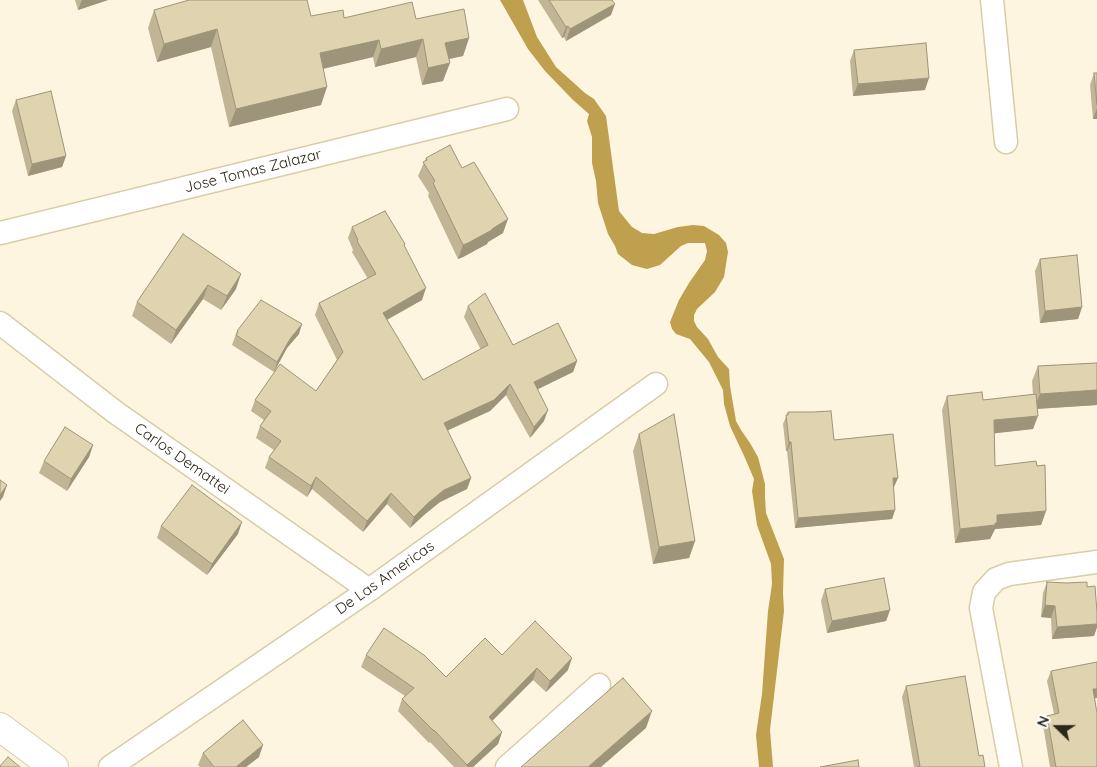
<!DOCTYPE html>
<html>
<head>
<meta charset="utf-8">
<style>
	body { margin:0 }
	#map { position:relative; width:1097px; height:767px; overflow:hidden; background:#fdf5df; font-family:Quicksand,sans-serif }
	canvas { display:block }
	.north { position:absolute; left:1032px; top:702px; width:50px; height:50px; -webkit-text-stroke:4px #fff; paint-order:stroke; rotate:292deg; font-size:14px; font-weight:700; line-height:20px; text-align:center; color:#2d271a }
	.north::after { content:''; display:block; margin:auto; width:18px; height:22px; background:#2d271a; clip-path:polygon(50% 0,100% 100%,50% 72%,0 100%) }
</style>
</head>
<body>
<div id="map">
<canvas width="1097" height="767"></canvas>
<div class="north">N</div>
</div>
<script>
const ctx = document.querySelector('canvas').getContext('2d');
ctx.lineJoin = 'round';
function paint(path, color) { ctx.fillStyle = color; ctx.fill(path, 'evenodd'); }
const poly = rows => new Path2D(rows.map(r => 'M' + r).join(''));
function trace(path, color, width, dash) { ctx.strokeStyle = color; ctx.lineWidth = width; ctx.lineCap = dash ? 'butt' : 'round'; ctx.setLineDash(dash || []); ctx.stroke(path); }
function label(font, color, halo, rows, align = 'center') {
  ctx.font = font + ' Quicksand,sans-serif'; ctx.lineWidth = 4; ctx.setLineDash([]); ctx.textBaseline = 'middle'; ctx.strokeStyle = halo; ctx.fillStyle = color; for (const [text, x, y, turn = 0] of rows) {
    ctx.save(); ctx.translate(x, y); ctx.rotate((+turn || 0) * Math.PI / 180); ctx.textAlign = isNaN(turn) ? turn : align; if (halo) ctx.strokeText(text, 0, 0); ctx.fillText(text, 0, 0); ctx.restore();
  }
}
const water = poly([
	[500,0,523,0,537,37,556,67,585,93,594,99,606,116,619,211,632,227,642,233,654,234,678,227,693,225,704,226,719,235,726,243,728,252,724,277,715,292,697,309,694,315,694,321,697,327,708,339,718,357,729,369,730,386,736,421,741,430,750,443,758,457,765,484,765,497,766,513,784,559,783,592,784,611,770,730,773,767,759,767,756,735,762,694,768,611,772,584,771,564,757,525,752,491,754,479,745,458,730,426,724,404,723,390,709,362,690,339,676,334,672,329,670,322,679,300,689,283,705,260,707,251,705,243,688,243,681,246,660,265,647,269,632,265,618,254,615,246,608,234,598,203,596,181,592,163,592,137,587,121,589,114,573,100,545,71,528,49]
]);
const minor = poly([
	[992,0,1006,142],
	[0,233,507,109],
	[0,323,115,412,369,590],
	[110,767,369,590,656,384],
	[507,767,599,685],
	[1011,767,981,608,984,592,996,579,1009,574,1097,562]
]);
const secondary = poly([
	[0,727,54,767]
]);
const wall = poly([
	[75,0,108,0,78,10],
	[538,0,612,0,611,15,566,41,564,37,562,38],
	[154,10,344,18,416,19,469,38,463,56,449,59,443,81,422,85,416,57,375,67,373,57,323,69,321,105,229,127,211,47,157,62,148,28],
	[854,50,925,90,853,96,850,61],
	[1094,73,1097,73,1097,119,1093,119,1090,85],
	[16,100,66,156,62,167,28,176,12,111],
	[426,158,462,168,503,233,488,242,487,244,463,257,458,259,428,196,429,193,418,176],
	[352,227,405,244,404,247,422,300,387,320,423,380,481,350,464,317,468,306,513,345,577,361,573,372,538,389,544,421,530,438,506,395,490,411,447,431,471,478,467,489,440,502,424,515,410,528,387,504,363,532,312,489,307,497,265,468,269,457,274,450,256,438,260,426,264,420,251,411,255,400,316,391,337,360,315,315,319,303,368,279,352,252,353,250,348,238],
	[183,234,236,289,221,310,203,299,171,344,132,316,137,302],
	[1040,259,1082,307,1078,319,1040,323,1035,271],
	[237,331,299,334,287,348,274,372,232,345],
	[1097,363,1097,405,1037,409,1033,429,994,433,995,466,1037,466,1046,511,1041,525,995,529,990,539,955,543,942,410,947,396,983,400,1033,395,1032,381,1038,366],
	[788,412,834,440,894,487,893,487,895,510,892,519,795,528,787,451,786,451,783,424],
	[639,434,695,541,689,558,653,564,633,451],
	[93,445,89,457,67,491,39,473,44,461],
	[161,526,238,534,207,575,157,538],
	[1047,582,1087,587,1097,612,1097,627,1094,636,1052,639,1051,618,1041,617,1043,593],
	[825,589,890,610,886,621,827,633,821,601],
	[366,655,446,677,502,655,568,670,546,692,533,680,492,721,502,732,498,744,473,767,454,767,430,742,429,743,398,711,402,699,405,696,361,667],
	[1051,671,1097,698,1095,698,1097,767,1050,767,1043,725,1047,716,1054,714,1047,681],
	[906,686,979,756,985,767,914,767,902,697],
	[203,753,259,757,246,767,200,767,198,765]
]);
const shadedWall = poly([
	[82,0,108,0,78,10],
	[615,4,611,15,566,41,570,29],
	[568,26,564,37,562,38,566,27],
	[217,29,211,47,157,62,164,44],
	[469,38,463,56,439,61,445,43],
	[423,39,416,57,375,67,381,49],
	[379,40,373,57,313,71,320,53],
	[450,63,443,81,422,85,428,68],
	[929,78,925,90,853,96,858,84],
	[327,87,321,105,229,127,236,109],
	[1097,108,1097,119,1093,119],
	[66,156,62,167,28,176,32,164],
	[508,219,503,233,488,242,487,244,463,257,458,259,463,245],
	[241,274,236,289,221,310,227,296],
	[208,285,203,299,171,344,176,330],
	[426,288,422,300,379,324,383,313],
	[1082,307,1078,319,1040,323,1045,311],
	[302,324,299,334,287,348,274,372,277,362,290,339],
	[577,361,573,372,530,393,534,382],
	[510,384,506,395,490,411,439,434,444,423],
	[1097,390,1097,405,1034,409,1040,394],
	[548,410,544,421,530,438,534,427],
	[1038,416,1033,429,989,434,994,420],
	[789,442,791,442,787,451,786,451],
	[93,445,89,457,67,491,71,479],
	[316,477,312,489,307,497,311,486],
	[471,478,467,489,440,502,424,515,410,528,414,517,428,503,444,490],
	[893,478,898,478,894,487,889,488],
	[7,485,3,497,0,501,0,495],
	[391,493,387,504,363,532,367,521],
	[895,510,892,519,795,528,798,518],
	[1046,511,1041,525,995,529,990,539,955,543,960,529,997,515],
	[242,522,238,534,207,575,212,564],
	[695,541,689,558,653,564,659,547],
	[1045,605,1055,606,1051,618,1041,617],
	[890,610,886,621,827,633,832,621],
	[1097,624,1097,627,1094,636,1052,639,1057,627],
	[572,658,568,670,546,692,550,681],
	[537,668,533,680,484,729,489,717],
	[1093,689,1097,689,1097,698,1090,699],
	[652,711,646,728,601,767,588,767],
	[502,732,498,744,473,767,467,767,467,765],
	[263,745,259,757,246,767,236,767]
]);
const building = poly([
	[189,0,307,0,311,16,343,10,344,18,412,2,416,19,464,9,469,38,445,43,450,63,428,68,423,39,381,49,379,40,320,53,327,87,236,109,217,29,164,44,154,10,189,0],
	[549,0,612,0,615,4,570,29,568,26,566,27,549,0],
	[926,43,929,78,858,84,854,50,926,43],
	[1094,73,1097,73,1097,105,1094,73],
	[51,91,66,156,32,164,16,100,51,91],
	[450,145,462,168,474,162,508,219,492,229,492,230,468,243,463,245,433,183,435,181,423,162,427,160,426,158,450,145],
	[385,211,405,244,404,245,426,288,383,313,423,380,488,345,468,306,485,293,513,345,558,323,577,361,534,382,548,410,534,427,510,384,494,400,444,423,471,478,444,490,428,503,414,517,391,493,367,521,316,477,311,486,269,457,281,441,260,426,271,411,255,400,280,364,316,391,343,352,319,303,376,274,357,241,358,240,352,227,385,211],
	[183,234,241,274,227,296,208,285,176,330,137,302,183,234],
	[1077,255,1082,307,1045,311,1040,259,1077,255],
	[261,300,302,324,290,339,277,362,236,335,238,332,237,331,261,300],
	[1097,363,1097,390,1040,394,1038,366,1097,363],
	[982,392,983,400,1036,394,1038,416,994,420,995,466,1036,461,1037,466,1045,465,1046,511,997,515,997,523,995,523,995,525,960,529,947,396,982,392],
	[831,411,834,440,893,434,898,478,893,478,895,510,798,518,791,442,789,442,786,415,788,415,788,412,813,412,831,411],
	[674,414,695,541,659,547,639,434,674,414],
	[65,427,93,445,71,479,44,461,65,427],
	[0,480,7,485,0,495,0,480],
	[192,485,242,522,212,564,161,526,192,485],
	[884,578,890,610,832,621,825,589,884,578],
	[1047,582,1066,583,1087,582,1087,587,1095,586,1097,612,1097,624,1057,627,1055,606,1045,605,1047,582],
	[535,621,572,658,550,681,537,668,489,717,502,732,467,765,434,730,434,731,402,699,414,688,366,655,384,628,424,655,446,677,485,638,502,655,535,621],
	[1097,662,1097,689,1093,689,1097,713,1097,767,1056,767,1047,716,1059,713,1051,671,1097,662],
	[965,676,979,756,983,755,985,767,917,767,920,766,906,686,965,676],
	[623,678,652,711,588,767,521,767,623,678],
	[243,720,263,745,236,767,214,767,203,753,243,720],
	[8,757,20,767,0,767,0,766,8,757],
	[858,760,859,767,820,767,858,760]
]);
const streetNames = [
	["Jose Tomas Zalazar",253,171,-14],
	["Carlos Demattei",182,459,35],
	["De Las Americas",385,578,-35]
];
paint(water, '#bea04e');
trace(minor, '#d9cca8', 25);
trace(secondary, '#d9cca8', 30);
trace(minor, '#fff', 22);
trace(secondary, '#fff', 28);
paint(wall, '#c1b596');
paint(shadedWall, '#9d947a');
paint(building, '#e0d3af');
trace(building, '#9d947a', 1);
label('15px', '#2d271a', '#fff', streetNames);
</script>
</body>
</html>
